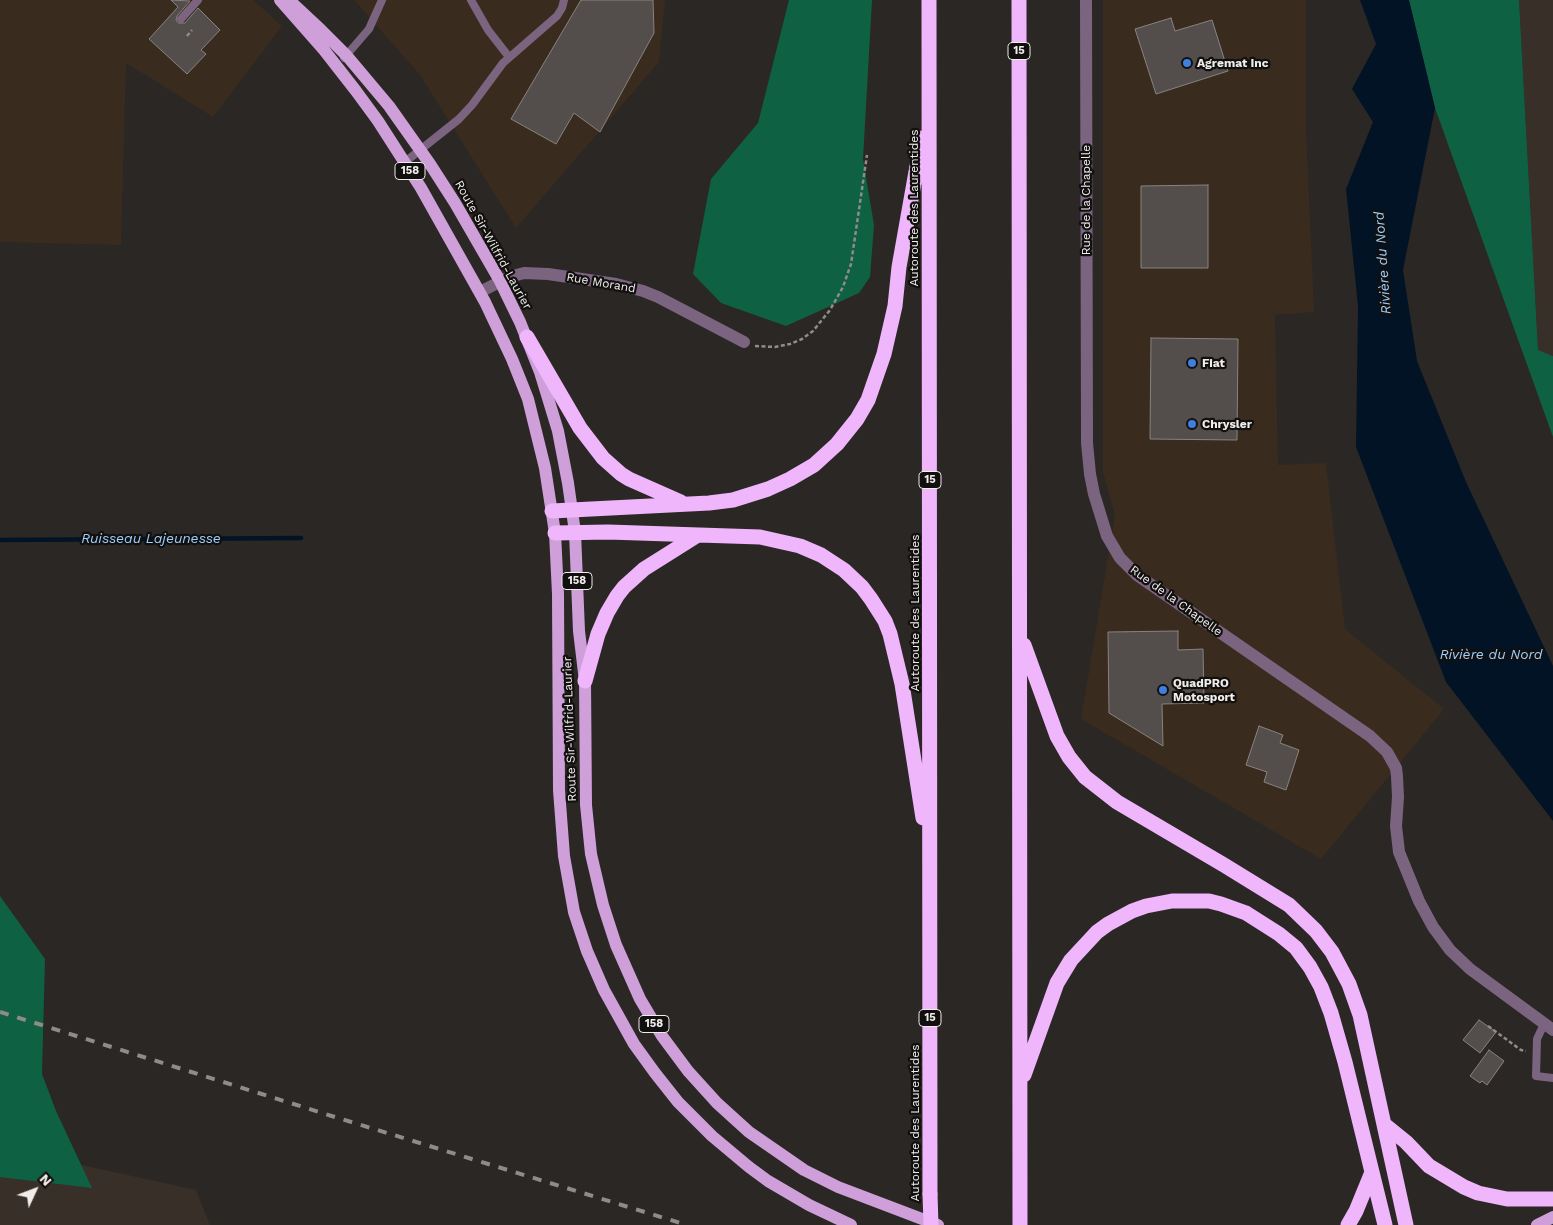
<!DOCTYPE html>
<html>
<head>
<meta charset="utf-8">
<style>
	body { margin:0 }
	#map { position:relative; width:1553px; height:1225px; overflow:hidden; background:#2b2724; font-family:"Work Sans",sans-serif }
	canvas { display:block }
	.north { position:absolute; left:10px; top:1165px; width:50px; height:50px; -webkit-text-stroke:4px #12100f; paint-order:stroke; rotate:47deg; font-size:14px; font-weight:700; line-height:20px; text-align:center; color:#f0edeb }
	.north::after { content:''; display:block; margin:auto; width:18px; height:22px; background:#f0edeb; clip-path:polygon(50% 0,100% 100%,50% 72%,0 100%) }
</style>
</head>
<body>
<div id="map">
<canvas width="1553" height="1225"></canvas>
<div class="north">N</div>
</div>
<script>
const ctx = document.querySelector('canvas').getContext('2d');
ctx.lineJoin = 'round';
function paint(path, color) { ctx.fillStyle = color; ctx.fill(path, 'evenodd'); }
const poly = rows => new Path2D(rows.map(r => 'M' + r).join(''));
function trace(path, color, width, dash) { ctx.strokeStyle = color; ctx.lineWidth = width; ctx.lineCap = dash ? 'butt' : 'round'; ctx.setLineDash(dash || []); ctx.stroke(path); }
function label(font, color, halo, rows, align = 'center') {
  ctx.font = font + ' "Work Sans",sans-serif'; ctx.lineWidth = 4.5; ctx.setLineDash([]); ctx.textBaseline = 'middle'; ctx.strokeStyle = halo; ctx.fillStyle = color; for (const [text, x, y, turn = 0] of rows) {
    ctx.save(); ctx.translate(x, y); ctx.rotate((+turn || 0) * Math.PI / 180); ctx.textAlign = isNaN(turn) ? turn : align; if (halo) ctx.strokeText(text, 0, 0); ctx.fillText(text, 0, 0); ctx.restore();
  }
}
const commercial = poly([
	[0,0,253,0,282,26,213,117,126,63,121,245,0,242],
	[354,0,665,0,659,62,516,228,420,75],
	[1103,0,1306,0,1306,128,1314,312,1275,315,1278,465,1326,463,1345,629,1444,709,1321,859,1081,719,1115,516,1103,472]
]);
const built = poly([
	[1519,0,1553,0,1553,356,1538,350],
	[0,1147,196,1190,210,1225,0,1225]
]);
const forest = poly([
	[789,0,872,0,863,159,874,225,870,277,859,293,786,326,721,303,693,274,711,179,758,123],
	[1409,0,1519,0,1538,350,1553,356,1553,437,1435,108],
	[0,896,45,959,42,1074,56,1111,92,1188,0,1177]
]);
const water = poly([
	[1360,0,1409,0,1435,108,1403,270,1417,361,1466,482,1553,666,1553,821,1446,682,1356,447,1358,306,1346,189,1373,122,1352,89,1376,44]
]);
const stream = poly([
	[0,540,301,538]
]);
const building = poly([
	[171,0,190,1,177,16,176,20,178,23,185,23,198,8,220,30,201,50,206,54,187,74,149,39,178,7,171,0],
	[581,0,653,0,654,33,600,132,574,113,556,144,511,119,581,0],
	[1171,18,1175,31,1212,20,1228,71,1156,94,1135,29,1171,18],
	[1208,185,1208,268,1141,268,1141,186,1208,185],
	[1151,338,1238,339,1237,440,1150,439,1151,338],
	[1178,631,1178,650,1203,649,1204,703,1162,704,1163,746,1109,713,1108,632,1178,631],
	[1259,726,1283,735,1280,743,1299,750,1286,790,1264,782,1267,772,1246,765,1259,726],
	[1479,1020,1496,1032,1480,1053,1463,1040,1479,1020],
	[1489,1050,1504,1061,1487,1085,1482,1081,1480,1083,1470,1076,1489,1050]
]);
const path = poly([
	[187,36,192,30],
	[755,346,775,347,790,344,802,339,813,331,830,310,843,287,851,264,867,155],
	[1488,1026,1521,1050,1526,1051]
]);
const service = poly([
	[471,0,488,30,509,57],
	[181,19,198,0],
	[344,58,369,29,382,0],
	[405,162,459,119,472,105,503,63,557,16,562,8,564,0],
	[1544,1024,1537,1039,1536,1076,1553,1078]
]);
const minor = poly([
	[1086,0,1087,443,1090,474,1094,494,1107,536,1120,558,1137,575,1370,736,1387,752,1396,768,1397,776,1398,797,1396,826,1399,852,1419,901,1433,927,1450,950,1470,969,1553,1030],
	[480,292,509,277,524,273,548,274,616,284,643,291,658,297,744,342]
]);
const primary = poly([
	[280,0,324,50,356,91,378,121,421,188,485,302,512,359,528,399,545,468,555,533,558,594,559,790,564,856,574,912,587,951,604,990,634,1044,655,1073,678,1102,712,1136,749,1167,768,1181,809,1205,851,1225],
	[289,0,321,30,347,56,389,106,430,164,455,203,500,281,520,322,540,372,558,431,568,483,575,532,579,631,585,681,586,805,591,854,603,905,616,945,640,999,662,1036,688,1071,717,1103,749,1132,804,1170,838,1187,938,1225],
	[1537,1225,1553,1217]
]);
const motorway = poly([
	[929,0,930,1194],
	[1019,0,1020,1225],
	[527,337,580,428,603,458,621,474,629,479,681,502],
	[552,511,709,503,733,500,768,489,790,479,814,465,837,444,857,419,868,400,884,354,895,306,899,267,922,138],
	[555,533,608,532,760,537,800,546,821,555,844,570,862,587,871,599,885,621,890,634,902,684,923,818],
	[1024,645,1057,736,1069,757,1085,777,1117,802,1224,865,1289,905,1316,931,1332,952,1349,984,1360,1015,1406,1225],
	[585,681,598,634,607,613,617,596,624,587,644,569,698,535],
	[1024,1075,1057,983,1071,960,1097,932,1108,924,1132,911,1146,906,1172,901,1209,901,1221,904,1246,913,1279,934,1296,948,1310,967,1321,987,1331,1013,1345,1062,1385,1225],
	[1385,1125,1406,1142,1429,1166,1464,1187,1478,1193,1507,1199,1553,1199],
	[1348,1225,1356,1211,1372,1172]
]);
const rail = poly([
	[0,1012,335,1117,687,1225]
]);
const motorwayBridge = poly([
	[930,1194,931,1225]
]);
const markers = [
	[1187,63,5,"#3f7fe0"],
	[1192,363,5,"#3f7fe0"],
	[1192,424,5,"#3f7fe0"],
	[1163,690,5,"#3f7fe0"]
];
const shields = [
	[1019,51,22],
	[410,171,30],
	[930,480,22],
	[577,581,30],
	[930,1018,22],
	[654,1024,30]
];
const shieldNames = [
	["15",1019,51],
	["158",410,171],
	["15",930,480],
	["158",577,581],
	["15",930,1018],
	["158",654,1024]
];
const poiNames = [
	["Agremat Inc",1197,63],
	["Fiat",1202,363],
	["Chrysler",1202,424],
	["QuadPRO",1173,683],
	["Motosport",1173,697]
];
const streetNames = [
	["Rue de la Chapelle",1086,200,-90],
	["Autoroute des Laurentides",914,208,-90],
	["Route Sir-Wilfrid-Laurier",493,245,61],
	["Rue Morand",601,283,10],
	["Rue de la Chapelle",1176,601,36],
	["Autoroute des Laurentides",915,613,-90],
	["Route Sir-Wilfrid-Laurier",570,729,-92],
	["Autoroute des Laurentides",915,1123,-90]
];
const waterNames = [
	["Rivière du Nord",1383,263,-94],
	["Ruisseau Lajeunesse",151,539],
	["Rivière du Nord",1491,655]
];
paint(commercial, '#392c1f');
paint(built, '#382f29');
paint(forest, '#0f6143');
paint(water, '#021325');
trace(stream, '#021325', 4.5);
paint(building, '#534e4b');
trace(building, '#888380', 1);
trace(path, '#908c8a', 2.5, [4, 2.5]);
trace(service, '#7b6480', 8);
trace(minor, '#7b6480', 12);
trace(primary, '#ce9fd9', 12);
trace(motorway, '#efb6fc', 15);
trace(rail, '#8e8b88', 4, [9, 9]);
trace(motorwayBridge, '#efb6fc', 15);
for (const [x, y, r, color] of markers) { const dot = new Path2D(); dot.arc(x, y, r, 0, 2 * Math.PI); ctx.fillStyle = color; ctx.fill(dot); trace(dot, '#12100f', 2); }
for (const [x, y, w] of shields) { const box = new Path2D(); box.roundRect(x - w / 2, y - 8.5, w, 17, 4); ctx.fillStyle = '#12100f'; ctx.fill(box); trace(box, '#f0edeb', 1); }
label('bold 11px', '#f0edeb', null, shieldNames);
label('bold 12px', '#f0edeb', '#12100f', poiNames, 'left');
label('12px', '#f0edeb', '#12100f', streetNames);
label('italic 14px', '#9dceff', '#12100f', waterNames);
</script>
</body>
</html>
